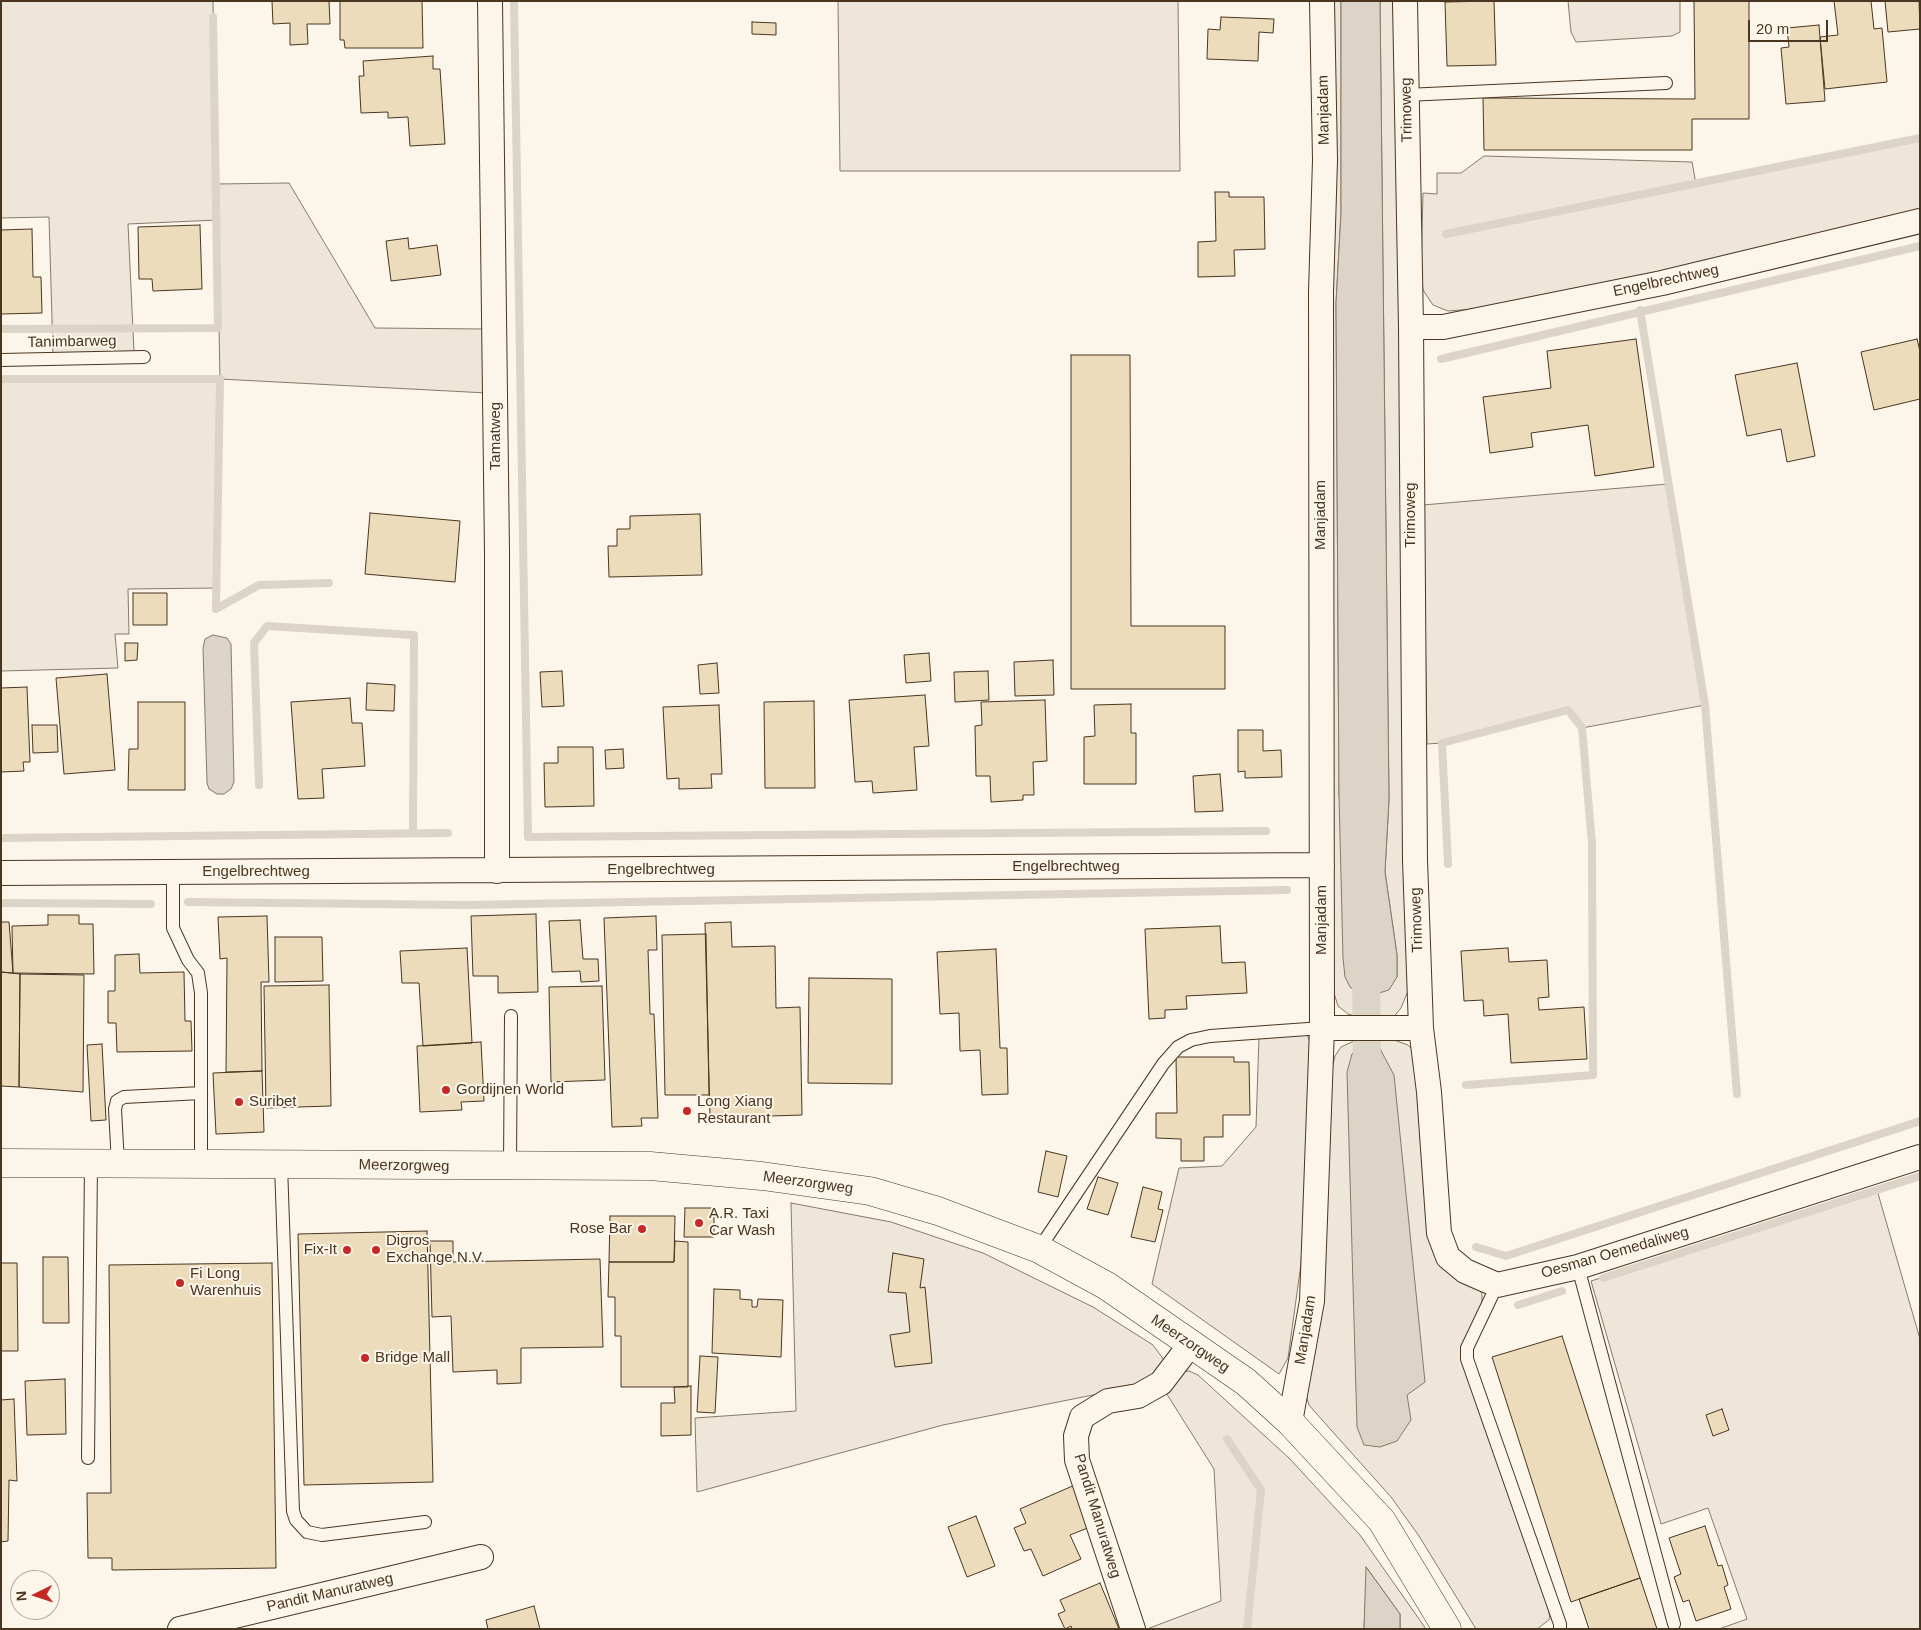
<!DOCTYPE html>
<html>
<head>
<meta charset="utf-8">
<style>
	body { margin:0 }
	#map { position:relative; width:1921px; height:1630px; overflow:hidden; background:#fbf6e9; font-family:Arial,sans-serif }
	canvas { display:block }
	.frame { position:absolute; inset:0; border:2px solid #4a3520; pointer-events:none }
	.north { position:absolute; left:10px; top:1570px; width:50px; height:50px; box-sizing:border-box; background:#fbf6e9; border:1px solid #b4a999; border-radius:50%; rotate:266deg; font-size:14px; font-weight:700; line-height:20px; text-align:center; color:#4a3520 }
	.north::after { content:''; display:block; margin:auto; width:18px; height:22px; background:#c62828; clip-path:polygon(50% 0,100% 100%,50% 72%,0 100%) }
	.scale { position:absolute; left:1748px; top:20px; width:80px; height:22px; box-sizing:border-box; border:2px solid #4a3520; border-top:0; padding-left:6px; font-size:15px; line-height:18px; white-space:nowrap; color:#4a3520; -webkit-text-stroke:4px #fbf6e9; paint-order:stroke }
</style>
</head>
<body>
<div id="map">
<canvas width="1921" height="1630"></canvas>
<div class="frame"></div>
<div class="north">N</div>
<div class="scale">20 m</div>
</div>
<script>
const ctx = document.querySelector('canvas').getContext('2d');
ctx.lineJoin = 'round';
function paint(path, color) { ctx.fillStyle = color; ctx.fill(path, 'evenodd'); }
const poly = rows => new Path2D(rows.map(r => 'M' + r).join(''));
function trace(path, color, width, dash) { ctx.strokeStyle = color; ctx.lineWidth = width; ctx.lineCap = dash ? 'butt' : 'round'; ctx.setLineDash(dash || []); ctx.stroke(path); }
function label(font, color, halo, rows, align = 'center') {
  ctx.font = font + ' Arial,sans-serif'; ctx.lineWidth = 4; ctx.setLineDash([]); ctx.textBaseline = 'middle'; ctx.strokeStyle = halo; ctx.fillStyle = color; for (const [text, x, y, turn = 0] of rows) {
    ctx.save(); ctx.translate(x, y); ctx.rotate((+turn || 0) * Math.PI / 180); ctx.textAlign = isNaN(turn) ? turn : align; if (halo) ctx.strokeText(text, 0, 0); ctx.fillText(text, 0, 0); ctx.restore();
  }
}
const green = poly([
	[1,1,213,1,216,184,289,183,375,328,486,329,487,393,220,379,216,588,128,589,129,634,115,634,118,668,1,671,1,379,220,379,217,220,128,224,134,352,53,354,49,217,1,218,1,1],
	[838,1,1178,1,1180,171,840,171,838,1],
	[1328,1,1341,1,1341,213,1336,303,1339,796,1397,977,1397,955,1385,872,1389,799,1380,1,1393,1,1400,250,1410,986,1401,1008,1392,1019,1361,1018,1348,1014,1338,1006,1333,990,1328,1],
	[1568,1,1680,1,1680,32,1672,36,1576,42,1571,32,1568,1],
	[1920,138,1920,211,1678,269,1473,309,1448,311,1433,305,1423,290,1421,272,1423,193,1437,194,1437,173,1461,173,1484,156,1692,162,1696,184,1920,138],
	[1668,484,1705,705,1582,728,1568,710,1442,743,1427,744,1423,505,1668,484],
	[1306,1032,1313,1050,1301,1264,1288,1358,1279,1374,1152,1284,1179,1168,1222,1166,1256,1127,1259,1036,1306,1032],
	[1394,1040,1408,1045,1417,1054,1429,1207,1482,1294,1482,1302,1461,1356,1546,1595,1550,1619,1537,1629,1476,1629,1419,1536,1391,1497,1315,1412,1309,1405,1306,1395,1321,1318,1332,1069,1335,1056,1341,1047,1354,1041,1394,1040],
	[1877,1190,1920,1339,1920,1629,1719,1629,1747,1619,1708,1508,1661,1524,1591,1281,1877,1190],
	[791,1203,891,1222,983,1253,1093,1307,1153,1345,1164,1360,1163,1368,1138,1386,943,1425,697,1492,695,1418,796,1411,791,1203],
	[1189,1371,1198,1375,1289,1458,1360,1535,1426,1629,1400,1629,1400,1614,1367,1568,1364,1629,1147,1629,1221,1601,1214,1469,1163,1388,1180,1372,1189,1371]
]);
const water = poly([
	[1341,1,1380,1,1389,799,1385,872,1397,955,1397,977,1389,990,1379,993,1357,992,1350,987,1345,977,1343,958,1339,796,1336,303,1341,213,1341,1],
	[213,635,227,638,231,644,234,782,231,789,224,794,217,794,209,789,207,783,203,648,205,639,213,635],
	[1378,1045,1394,1075,1425,1382,1407,1395,1411,1420,1397,1441,1380,1447,1364,1445,1357,1427,1347,1072,1352,1054,1359,1046,1378,1045],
	[1366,1567,1400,1614,1400,1629,1364,1629,1366,1567]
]);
const stream = poly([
	[514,1,528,837,1266,831],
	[1446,234,1920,138],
	[1640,310,1705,705,1737,1094],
	[1,329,218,328,213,17],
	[1441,359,1920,246],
	[1,379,220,379,216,609,259,585,329,583],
	[259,785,254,643,267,626,414,635,413,832],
	[1,838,448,833],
	[1448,864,1442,743,1568,710,1582,728,1592,844,1593,1075,1466,1085],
	[188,902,467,905,1287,890],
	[1,903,151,904],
	[1476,1247,1506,1256,1920,1121],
	[1603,1278,1920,1176],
	[1518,1305,1562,1291],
	[1227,1439,1261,1490,1247,1629]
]);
const canal = poly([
	[1366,955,1367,1082]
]);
const building = poly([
	[272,1,329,1,330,24,307,24,308,44,290,45,290,23,273,24,272,1],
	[340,1,422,1,423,48,345,48,344,40,340,40,340,1],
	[1494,1,1496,65,1447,66,1445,2,1494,1],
	[1694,1,1749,1,1749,119,1692,119,1692,150,1484,150,1483,98,1695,99,1694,1],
	[1834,1,1871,1,1874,29,1882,28,1887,82,1825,89,1820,37,1838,35,1834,1],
	[1885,1,1919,1,1920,29,1888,32,1885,1],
	[1221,17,1274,19,1273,33,1259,32,1258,61,1207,59,1208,29,1220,30,1221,17],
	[752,22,776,23,776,35,752,34,752,22],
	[1819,25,1825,101,1786,104,1781,48,1789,47,1787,28,1819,25],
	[433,56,433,69,440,69,445,144,410,146,408,117,388,118,388,112,361,113,359,76,364,76,363,61,433,56],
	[1215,192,1229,192,1229,197,1264,197,1265,249,1234,250,1235,276,1198,277,1198,242,1216,241,1215,192],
	[200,225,202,289,153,291,152,279,139,279,138,227,200,225],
	[32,229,33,277,41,277,42,313,1,314,1,230,32,229],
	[408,238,409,249,437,245,441,275,391,281,386,241,408,238],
	[1636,339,1654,467,1595,476,1588,425,1531,433,1533,447,1490,453,1483,397,1551,388,1547,351,1636,339],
	[1917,339,1920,351,1920,399,1874,410,1861,352,1917,339],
	[1071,355,1130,355,1131,626,1225,626,1225,689,1071,689,1071,355],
	[1797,363,1815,456,1787,462,1781,429,1747,436,1735,375,1797,363],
	[370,513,460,521,455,582,365,574,370,513],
	[700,514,702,575,609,577,608,546,617,546,617,529,630,529,630,516,700,514],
	[133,593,167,593,167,625,133,625,133,593],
	[125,643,138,643,137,660,125,661,125,643],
	[929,653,931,681,906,683,904,655,929,653],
	[1053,660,1054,695,1015,696,1014,662,1053,660],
	[717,663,719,693,700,694,698,665,717,663],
	[562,671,564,706,542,707,540,672,562,671],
	[988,671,989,700,955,702,954,672,988,671],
	[107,674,115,770,64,774,56,678,107,674],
	[367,683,395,685,394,711,366,710,367,683],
	[27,687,30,762,23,762,24,771,1,772,1,688,27,687],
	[925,695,929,746,914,747,917,790,873,793,872,781,855,782,849,700,925,695],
	[350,698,352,723,362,723,365,766,322,769,324,798,298,799,291,702,350,698],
	[1045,700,1047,761,1033,762,1034,795,1023,795,1023,800,991,802,990,776,976,776,975,726,982,725,981,702,1045,700],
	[814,701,815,788,765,788,764,702,814,701],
	[138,702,185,702,185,790,128,790,129,749,138,749,138,702],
	[1131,704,1131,733,1136,733,1136,784,1084,784,1084,737,1095,736,1094,705,1131,704],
	[719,705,722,774,711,774,712,788,679,789,679,778,667,779,663,707,719,705],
	[32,725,57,725,58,752,33,753,32,725],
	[1238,730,1263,730,1263,751,1281,750,1282,777,1245,778,1245,771,1238,772,1238,730],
	[558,747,593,747,594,806,545,807,544,763,558,763,558,747],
	[623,749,624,768,606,769,605,750,623,749],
	[1220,774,1223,811,1195,812,1193,776,1220,774],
	[536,914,538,992,498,993,498,976,473,976,471,916,536,914],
	[48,915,79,915,79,924,93,924,94,974,13,973,12,926,48,925,48,915],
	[267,916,269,982,261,982,262,1071,226,1072,227,958,220,959,218,917,267,916],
	[656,916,657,950,648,950,650,1014,654,1014,658,1118,641,1118,642,1126,612,1127,604,918,656,916],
	[580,920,583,959,598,959,599,981,581,982,580,971,552,972,549,921,580,920],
	[1,922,9,922,13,973,1,972,1,922],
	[731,922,732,947,775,946,776,1008,800,1007,802,1115,710,1118,705,923,731,922],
	[1220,926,1222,963,1245,962,1247,993,1186,996,1187,1009,1165,1010,1165,1018,1149,1019,1145,929,1220,926],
	[706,934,709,1095,665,1095,662,935,706,934],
	[275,937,322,937,323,981,275,982,275,937],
	[467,948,472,1043,423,1046,419,983,402,983,400,951,467,948],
	[1508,948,1509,962,1547,960,1549,997,1538,998,1539,1010,1584,1007,1587,1059,1511,1063,1508,1014,1484,1016,1483,1000,1464,1001,1461,951,1508,948],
	[996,949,1000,1048,1007,1048,1008,1094,982,1095,980,1050,960,1051,959,1013,940,1014,937,952,996,949],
	[139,954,140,973,184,972,185,1021,191,1021,192,1051,117,1052,116,1023,108,1023,108,991,115,991,115,955,139,954],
	[1,972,20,974,19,1087,1,1086,1,972],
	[20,974,84,975,83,1092,19,1087,20,974],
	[809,978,892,979,892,1084,808,1083,809,978],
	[329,985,331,1106,266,1108,264,986,329,985],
	[602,986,605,1080,551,1082,549,987,602,986],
	[481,1042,484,1101,461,1102,462,1110,420,1112,417,1046,481,1042],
	[102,1044,106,1120,91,1121,87,1045,102,1044],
	[1176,1057,1234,1057,1234,1062,1249,1062,1250,1115,1223,1115,1223,1137,1204,1137,1204,1161,1181,1161,1181,1139,1156,1138,1156,1113,1177,1113,1176,1057],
	[262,1071,264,1132,216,1134,213,1073,262,1071],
	[1046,1151,1067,1156,1058,1197,1038,1192,1046,1151],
	[1098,1177,1118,1183,1108,1215,1087,1209,1098,1177],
	[1143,1187,1162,1192,1158,1209,1163,1210,1155,1242,1131,1237,1143,1187],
	[685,1208,714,1208,714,1237,684,1237,685,1208],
	[610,1216,675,1216,674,1262,609,1262,610,1216],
	[427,1231,433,1482,304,1485,298,1234,427,1231],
	[430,1241,453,1241,453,1262,600,1259,603,1347,521,1348,521,1383,497,1384,497,1370,453,1372,451,1316,432,1317,430,1241],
	[675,1241,688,1242,688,1387,621,1387,621,1336,615,1336,615,1297,608,1297,609,1262,674,1262,675,1241],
	[893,1253,924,1259,920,1288,925,1287,932,1363,895,1367,890,1335,910,1332,906,1293,888,1292,893,1253],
	[43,1257,68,1257,69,1323,43,1323,43,1257],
	[1,1263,17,1263,18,1351,1,1351,1,1263],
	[272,1263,276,1568,112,1570,112,1558,88,1558,87,1493,111,1493,109,1265,272,1263],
	[714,1289,740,1290,740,1299,752,1300,752,1307,757,1307,758,1299,783,1300,781,1357,712,1353,714,1289],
	[1562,1336,1640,1578,1571,1602,1492,1357,1562,1336],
	[700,1356,718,1357,715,1413,697,1412,700,1356],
	[65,1379,66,1434,27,1435,25,1381,65,1379],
	[691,1386,691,1435,661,1436,661,1403,675,1403,674,1387,691,1386],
	[14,1399,17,1481,9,1480,8,1541,1,1542,1,1400,14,1399],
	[1722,1409,1729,1430,1713,1436,1706,1415,1722,1409],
	[1077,1484,1095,1525,1070,1535,1081,1559,1043,1576,1031,1549,1024,1551,1014,1528,1026,1523,1020,1509,1077,1484],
	[976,1516,995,1566,967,1577,948,1527,976,1516],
	[1705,1526,1718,1566,1722,1565,1728,1585,1724,1587,1731,1609,1696,1621,1689,1600,1683,1602,1674,1577,1681,1574,1669,1538,1705,1526],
	[1640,1578,1657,1629,1589,1629,1579,1599,1640,1578],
	[1100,1583,1119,1629,1072,1629,1071,1626,1065,1629,1058,1614,1065,1611,1060,1600,1100,1583],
	[534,1606,540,1629,488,1629,486,1620,534,1606]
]);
const lane = poly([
	[1406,95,1666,83],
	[1,360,144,357],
	[173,873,173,928,188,960,198,973,201,993,201,1164],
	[118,1164,115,1109,117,1101,124,1097,201,1093],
	[281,1165,293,1511,296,1520,307,1532,322,1535,425,1522],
	[510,1167,511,1016],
	[1039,1249,1163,1064,1178,1047,1191,1040,1210,1036,1322,1028],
	[1578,1267,1674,1624],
	[1497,1285,1467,1348,1467,1359,1560,1624,1560,1629],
	[88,1458,91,1164]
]);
const street = poly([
	[490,1,497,552,497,871],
	[1405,1,1411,327,1415,860,1421,1028,1429,1092,1439,1233,1448,1257,1465,1271,1497,1285,1578,1267,1920,1157],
	[1411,327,1443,327,1662,283,1920,221],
	[1,873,1322,865],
	[1322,1028,1421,1028],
	[1290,1422,1312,1301,1322,1028,1321,292,1325,160,1322,1],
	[180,1629,481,1557],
	[1133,1629,1077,1460,1076,1436,1082,1417,1108,1401,1138,1396,1161,1383,1190,1345]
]);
const primary = poly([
	[1,1163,650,1166,762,1176,870,1191,938,1211,1039,1249,1107,1286,1246,1382,1290,1422,1382,1521,1447,1629]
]);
const markers = [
	[446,1090,5,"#c62828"],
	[239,1102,5,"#c62828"],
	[687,1111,5,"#c62828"],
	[699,1223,5,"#c62828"],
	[642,1229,5,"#c62828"],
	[347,1250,5,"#c62828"],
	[376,1250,5,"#c62828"],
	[180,1283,5,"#c62828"],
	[365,1358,5,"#c62828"]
];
const streetNames = [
	["Manjadam",1324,110,-91],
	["Trimoweg",1407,110,-91],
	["Engelbrechtweg",1666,281,-12],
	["Tanimbarweg",72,342,-1],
	["Tamatweg",496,436,-90],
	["Manjadam",1321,515,-90],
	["Trimoweg",1411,515,-90],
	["Engelbrechtweg",1066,867],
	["Engelbrechtweg",661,870],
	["Engelbrechtweg",256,872],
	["Manjadam",1322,920,-90],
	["Trimoweg",1417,920,-92],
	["Meerzorgweg",404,1166,1],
	["Meerzorgweg",808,1183,8],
	["Oesman Oemedaliweg",1615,1253,-16],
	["Manjadam",1306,1330,-81],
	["Meerzorgweg",1190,1344,34],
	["Pandit Manuratweg",1097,1516,73],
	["Pandit Manuratweg",330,1593,-13]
];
const poiNames = [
	["Gordijnen World",456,1090],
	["Suribet",249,1102],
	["Long Xiang",697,1102],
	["Restaurant",697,1119],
	["A.R. Taxi",709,1214],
	["Car Wash",709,1231],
	["Rose Bar",632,1229,"right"],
	["Digros",386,1241],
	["Exchange N.V.",386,1258],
	["Fix-It",337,1250,"right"],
	["Fi Long",190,1274],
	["Warenhuis",190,1291],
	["Bridge Mall",375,1358]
];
paint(green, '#ede6d9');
trace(green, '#887966', 1);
paint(water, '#dcd4c6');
trace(water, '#887966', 1);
trace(stream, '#dcd4c6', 8);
trace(canal, '#dcd4c6', 28);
paint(building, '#ecdcbc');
trace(building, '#4a3520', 1);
trace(lane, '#4a3520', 14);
trace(street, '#4a3520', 26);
trace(primary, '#4a3520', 29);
trace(lane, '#fbf6e9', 12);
trace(street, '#fbf6e9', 24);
trace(primary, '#fbf6e9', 28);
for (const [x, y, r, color] of markers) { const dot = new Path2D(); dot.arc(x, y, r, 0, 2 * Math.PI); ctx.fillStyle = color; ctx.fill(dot); trace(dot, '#fbf6e9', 2); }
label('15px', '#4a3520', '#fbf6e9', streetNames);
label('15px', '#4a3520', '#fbf6e9', poiNames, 'left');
</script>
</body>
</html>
